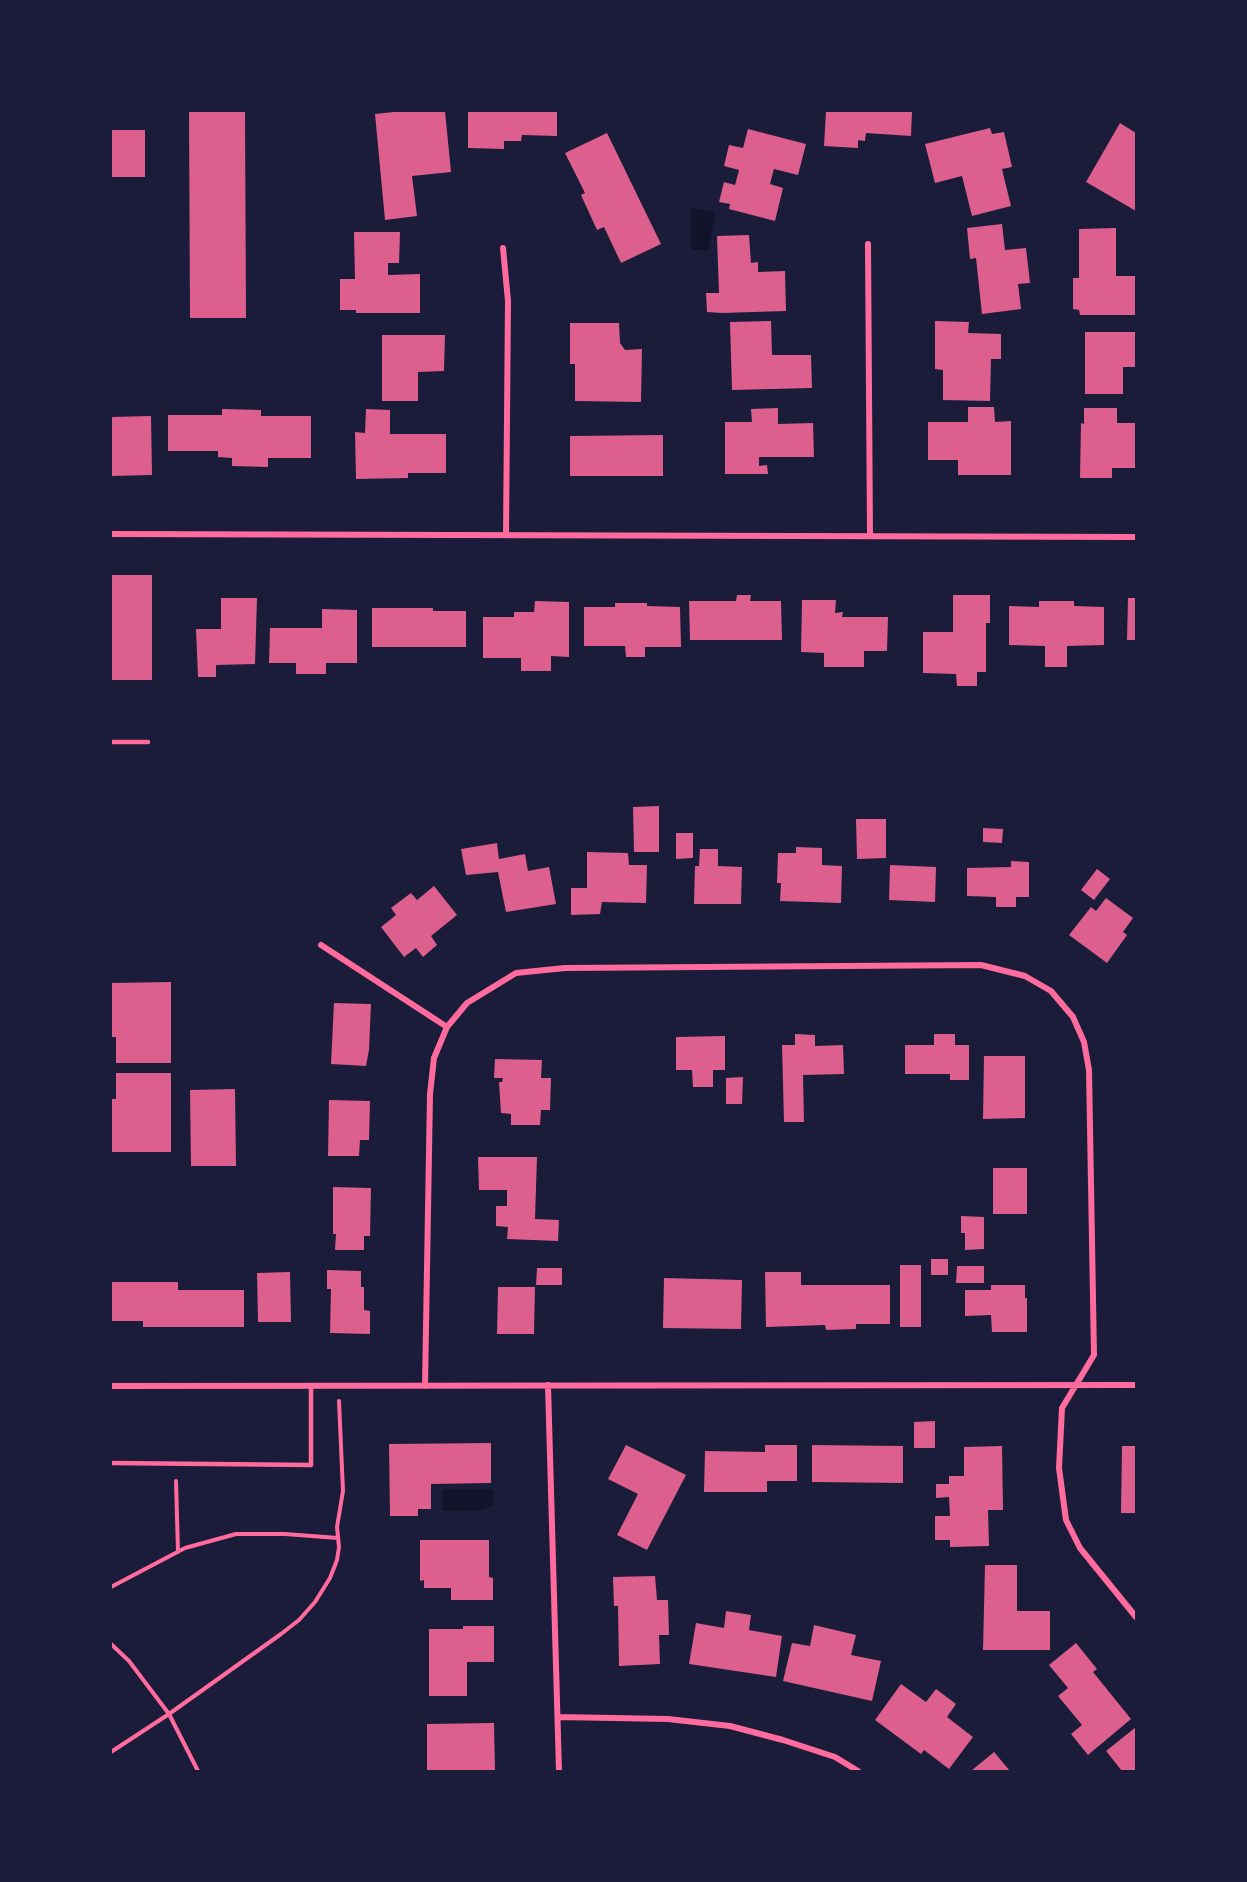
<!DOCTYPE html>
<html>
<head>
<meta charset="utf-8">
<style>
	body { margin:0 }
	#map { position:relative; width:1247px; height:1882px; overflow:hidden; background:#1b1b3a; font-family:"Noto Sans",sans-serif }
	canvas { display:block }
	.frame { position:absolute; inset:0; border:112px solid #1b1b3a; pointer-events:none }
</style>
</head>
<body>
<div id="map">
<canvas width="1247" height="1882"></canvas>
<div class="frame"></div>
</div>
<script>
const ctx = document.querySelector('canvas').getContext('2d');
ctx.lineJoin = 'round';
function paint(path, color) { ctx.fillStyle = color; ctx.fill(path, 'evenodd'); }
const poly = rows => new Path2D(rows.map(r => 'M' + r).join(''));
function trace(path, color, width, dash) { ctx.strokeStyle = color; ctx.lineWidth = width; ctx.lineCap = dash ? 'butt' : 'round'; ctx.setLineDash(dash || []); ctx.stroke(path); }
const water = poly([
	[691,207,715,213,709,250,691,250],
	[443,1489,493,1489,493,1506,476,1511,442,1511]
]);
const building = poly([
	[189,111,245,111,246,318,190,318],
	[403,111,445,111,451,172,412,176,417,216,385,220,375,114],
	[468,111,557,111,557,136,522,135,521,141,504,141,504,149,468,148],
	[826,111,912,111,911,136,866,133,865,141,858,140,858,148,824,146],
	[1120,123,1136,133,1136,211,1086,182],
	[990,128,992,134,1004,132,1012,167,1002,169,1011,206,972,216,962,176,935,183,925,144],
	[748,129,806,144,798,175,774,169,770,184,783,188,775,221,729,209,730,204,719,202,724,182,735,185,739,170,724,166,729,145,743,148],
	[111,130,145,130,145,177,111,177],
	[607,133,661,244,621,263,604,227,597,230,581,195,585,193,565,153],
	[1002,224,1005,250,1026,248,1030,283,1018,284,1021,309,982,314,976,258,970,259,967,228],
	[1116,228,1116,276,1136,276,1136,315,1080,315,1079,310,1073,309,1073,278,1079,278,1079,229],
	[354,232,400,232,399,263,388,263,388,275,420,274,420,313,356,313,356,310,340,310,340,279,355,279],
	[749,235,751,263,758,262,758,272,785,271,786,311,722,313,707,312,706,293,719,293,717,236],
	[771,321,772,355,811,355,812,388,732,390,730,322],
	[935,321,969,322,968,333,1001,334,1001,359,991,359,990,401,943,400,943,370,935,369],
	[570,323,619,323,620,343,625,350,642,349,641,402,575,401,575,364,570,364],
	[1085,332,1136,332,1136,367,1123,367,1123,394,1085,394],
	[382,335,445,335,444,371,418,372,418,401,382,401],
	[968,407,994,407,995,422,1011,421,1011,475,958,475,958,460,928,460,928,422,968,422],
	[778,408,778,424,813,423,814,457,759,457,759,466,767,465,768,474,725,474,725,422,752,422,751,409],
	[1084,408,1117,408,1117,423,1136,423,1135,468,1112,468,1112,478,1080,478,1081,423,1084,424],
	[222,409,261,410,261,416,311,416,311,458,268,458,268,467,232,466,232,458,218,457,218,451,168,451,168,415,222,415],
	[366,409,390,410,390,434,446,434,446,473,408,473,408,478,356,479,355,432,365,433],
	[151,416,152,475,111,476,111,417],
	[663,435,663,476,570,476,570,436],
	[111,575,152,575,152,680,111,680],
	[737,595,751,595,750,601,781,601,782,640,690,640,689,601,736,601],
	[953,595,990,595,990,623,986,623,986,672,977,672,977,686,957,686,956,674,923,673,923,632,953,632],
	[221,598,257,598,255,664,216,665,216,677,198,677,196,629,221,629],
	[1128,598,1136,598,1136,640,1127,640],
	[802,600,836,600,835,613,843,612,842,617,888,617,887,651,864,651,864,667,824,667,824,653,801,652],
	[535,601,569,602,569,657,551,656,551,671,521,671,521,658,483,658,483,617,514,617,514,612,534,612],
	[1039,601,1074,601,1074,606,1104,607,1104,645,1067,646,1067,667,1045,667,1045,646,1009,645,1009,606,1039,607],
	[615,603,647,603,647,606,680,607,681,647,645,647,645,657,626,657,625,646,584,646,584,607,615,607],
	[372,608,433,608,433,611,466,611,466,647,372,647],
	[322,609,357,610,357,663,326,663,326,674,296,674,296,663,269,663,270,628,322,628],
	[659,806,659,852,634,852,633,807],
	[856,819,886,819,886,858,857,859],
	[983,828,1003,829,1002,843,983,842],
	[676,833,693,833,693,858,676,859],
	[497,843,499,859,525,854,528,871,549,867,556,904,506,912,498,872,466,875,461,849],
	[796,847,822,848,822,865,842,866,841,903,780,901,781,883,777,883,778,853,796,853],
	[700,849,718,849,718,866,742,867,741,904,694,904,695,866,699,866],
	[587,852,628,853,629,865,647,865,646,903,602,902,600,914,571,915,571,888,587,888],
	[1011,861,1029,862,1029,897,1016,897,1016,907,996,907,996,897,967,896,967,868,1011,867],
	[890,865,936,867,935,902,889,900],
	[1097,869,1110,879,1094,900,1081,890],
	[434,886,457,915,431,936,437,945,423,957,416,948,404,957,381,927,396,915,391,908,411,893,417,900],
	[1106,898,1133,918,1123,932,1127,935,1107,963,1069,935,1091,907,1096,911],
	[171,982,171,1063,116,1063,116,1037,111,1037,111,983],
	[334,1003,371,1004,369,1050,366,1066,331,1064],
	[795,1034,815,1035,815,1046,843,1045,844,1074,803,1075,804,1122,784,1122,782,1045,795,1045],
	[934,1034,955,1034,955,1045,969,1045,969,1080,950,1080,950,1074,905,1074,905,1045,934,1045],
	[725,1036,725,1070,713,1070,713,1087,693,1087,692,1070,676,1070,676,1037],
	[984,1056,1025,1056,1025,1118,983,1119],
	[495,1059,542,1060,541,1078,551,1078,550,1110,541,1110,540,1125,511,1125,511,1114,501,1113,499,1082,502,1082,503,1078,494,1078],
	[116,1073,171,1073,171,1152,111,1152,111,1099,116,1099],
	[743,1077,742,1104,726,1104,726,1078],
	[235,1089,236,1166,191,1166,190,1090],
	[329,1100,370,1101,369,1140,360,1140,359,1156,328,1156],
	[478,1157,537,1157,535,1219,559,1220,558,1241,507,1239,508,1227,496,1226,496,1206,507,1206,507,1190,479,1190],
	[993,1168,1027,1168,1027,1214,993,1214],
	[333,1187,371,1188,370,1236,364,1236,364,1250,335,1250,336,1234,333,1234],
	[961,1216,984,1217,984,1249,965,1250,965,1233,961,1233],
	[931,1259,948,1259,948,1275,931,1275],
	[900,1265,921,1265,921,1327,900,1327],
	[957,1266,984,1266,984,1283,956,1283],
	[537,1268,562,1268,562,1285,536,1285],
	[327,1270,361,1271,361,1287,364,1287,364,1310,370,1311,370,1334,330,1333,331,1289,327,1289],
	[290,1272,291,1322,258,1322,257,1273],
	[765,1272,801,1272,801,1285,890,1285,890,1324,856,1324,856,1329,826,1330,825,1325,766,1327],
	[664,1278,742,1280,741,1329,663,1328],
	[112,1282,178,1282,178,1290,244,1290,244,1327,143,1327,143,1321,112,1321],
	[991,1285,1025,1285,1025,1298,1027,1298,1027,1332,992,1332,991,1315,965,1316,965,1290,991,1290],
	[498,1287,535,1287,534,1334,497,1334],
	[935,1421,935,1448,914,1448,914,1422],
	[491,1443,491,1483,431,1484,431,1509,418,1509,418,1516,390,1516,389,1444],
	[626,1445,686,1475,647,1550,617,1535,638,1494,608,1479],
	[765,1445,797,1445,797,1481,767,1481,767,1492,704,1492,705,1451,765,1452],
	[812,1445,903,1446,903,1483,812,1482],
	[1002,1446,1003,1510,988,1510,989,1546,950,1547,950,1540,935,1540,935,1516,950,1516,949,1497,936,1498,936,1484,949,1484,949,1476,964,1476,964,1447],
	[1122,1446,1136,1446,1136,1513,1121,1513],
	[420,1540,489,1540,489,1577,493,1578,493,1600,451,1600,451,1588,424,1588,424,1580,420,1581],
	[985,1565,1017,1565,1017,1611,1050,1611,1050,1650,983,1650],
	[655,1576,657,1600,668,1600,669,1635,659,1635,660,1664,619,1666,618,1606,614,1606,613,1577],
	[726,1611,751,1615,749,1630,782,1636,776,1677,689,1664,696,1623,724,1628],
	[814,1625,856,1635,851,1655,881,1661,872,1701,783,1681,792,1643,810,1646],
	[463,1626,494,1626,494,1662,467,1662,467,1696,429,1696,429,1629,463,1629],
	[1076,1643,1097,1669,1093,1672,1131,1719,1088,1755,1071,1734,1082,1725,1058,1696,1068,1688,1049,1665],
	[901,1684,926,1702,936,1689,956,1704,947,1717,973,1737,949,1769,924,1750,921,1754,875,1720],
	[494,1723,495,1771,427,1771,427,1724],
	[1136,1727,1136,1771,1122,1771,1106,1751],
	[994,1752,1010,1771,971,1771]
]);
const path = poly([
	[176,1481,178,1552],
	[111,1587,185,1548,236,1534,285,1534,338,1538],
	[111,1644,129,1661,169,1714,198,1771],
	[111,1752,169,1714,281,1634,299,1620,315,1602,330,1578,337,1560,339,1547,337,1527,343,1491,339,1401]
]);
const service = poly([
	[111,742,148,742],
	[111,1463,311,1465,311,1386]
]);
const minor = poly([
	[868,244,870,536],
	[503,248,508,301,506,535],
	[111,534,1136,537],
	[321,945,447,1027],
	[548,1385,559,1771],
	[111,1386,1136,1385],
	[425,1386,430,1094,434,1058,447,1027,467,1003,516,973,565,968,981,965,1025,976,1051,991,1073,1017,1084,1042,1089,1070,1094,1355,1062,1408,1059,1468,1066,1520,1080,1548,1136,1617],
	[558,1717,668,1719,730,1726,783,1740,835,1757,858,1771]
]);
paint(water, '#12122b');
paint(building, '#dd5f8e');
trace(path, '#ff6b9d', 4);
trace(service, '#ff6b9d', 4.5);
trace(minor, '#ff6b9d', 6);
</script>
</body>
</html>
